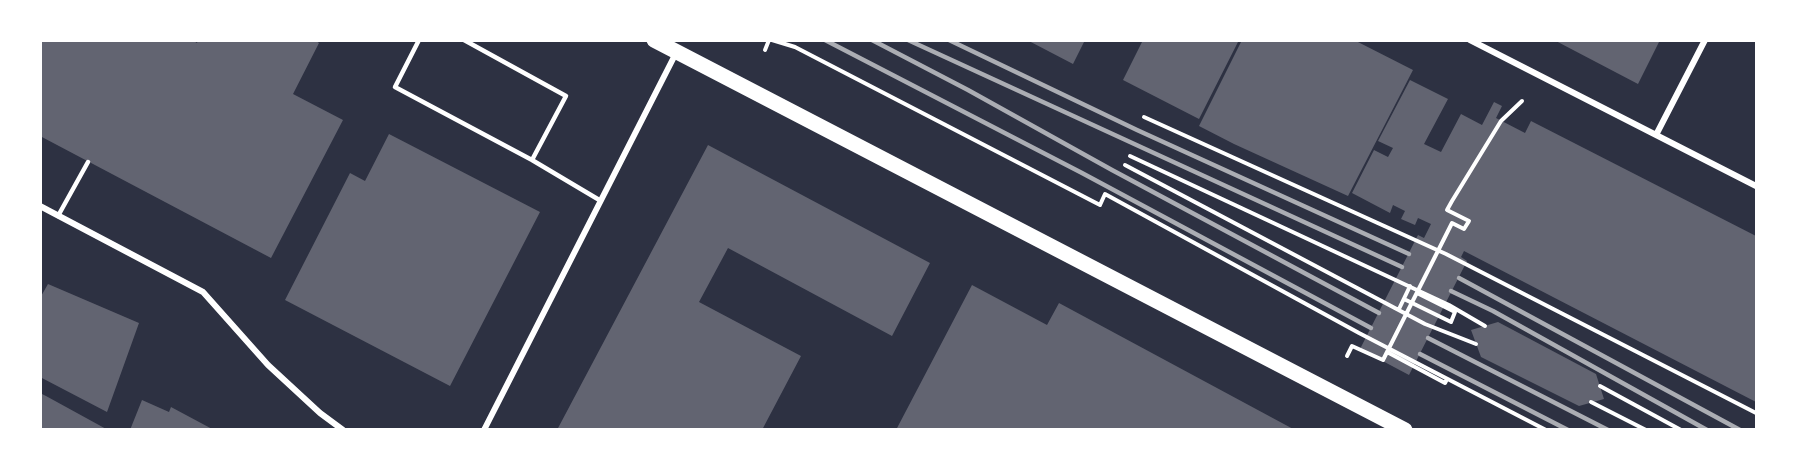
<!DOCTYPE html>
<html>
<head>
<meta charset="utf-8">
<style>
	body { margin:0 }
	#map { position:relative; width:1797px; height:470px; overflow:hidden; background:#2d3142; font-family:"Noto Sans",sans-serif }
	canvas { display:block }
	.frame { position:absolute; inset:0; border:42px solid #fff; pointer-events:none }
</style>
</head>
<body>
<div id="map">
<canvas width="1797" height="470"></canvas>
<div class="frame"></div>
</div>
<script>
const ctx = document.querySelector('canvas').getContext('2d');
ctx.lineJoin = 'round';
function paint(path, color) { ctx.fillStyle = color; ctx.fill(path, 'evenodd'); }
const poly = rows => new Path2D(rows.map(r => 'M' + r).join(''));
function trace(path, color, width, dash) { ctx.strokeStyle = color; ctx.lineWidth = width; ctx.lineCap = dash ? 'butt' : 'round'; ctx.setLineDash(dash || []); ctx.stroke(path); }
const building = poly([
	[40,40,192,40,197,43,198,40,315,40,319,43,293,94,343,120,271,258,40,136],
	[1027,40,1085,40,1073,64],
	[1143,40,1239,40,1199,119,1123,80],
	[1242,40,1354,40,1413,70,1348,196,1234,144,1199,126],
	[1554,40,1660,40,1638,84],
	[1410,80,1448,99,1424,144,1441,152,1461,114,1482,125,1494,102,1502,106,1496,118,1525,133,1531,121,1756,236,1756,402,1464,251,1461,257,1467,261,1409,375,1360,349,1418,235,1424,238,1431,224,1418,218,1415,225,1401,219,1405,211,1393,205,1390,213,1352,193,1374,150,1388,157,1393,148,1378,141],
	[389,134,540,212,450,386,285,300,350,173,365,181],
	[708,145,930,263,892,336,728,248,699,302,801,356,762,430,557,430],
	[48,284,139,323,107,412,40,377,40,298],
	[972,285,1047,325,1059,303,1295,430,896,430],
	[1498,322,1596,374,1604,399,1579,406,1481,357,1471,330],
	[40,393,46,396,108,430,40,430],
	[142,400,169,412,171,407,214,430,130,430]
]);
const path = poly([
	[772,40,795,47,1100,205,1105,194,1359,333,1546,430],
	[765,50,769,40],
	[1144,117,1446,254,1756,413],
	[1130,156,1449,305,1485,326],
	[1125,165,1425,324,1476,344],
	[1404,299,1451,322,1455,312,1417,293],
	[1399,309,1410,286],
	[1387,352,1445,383,1447,379],
	[1347,356,1352,346,1383,360,1452,223,1464,229,1469,221,1447,210,1452,201,1501,121,1522,101],
	[1600,386,1681,430],
	[1591,402,1646,430]
]);
const service = poly([
	[419,40,395,87,532,160,601,201],
	[464,40,566,96,532,160],
	[58,216,88,162]
]);
const minor = poly([
	[1470,40,1756,186],
	[1656,135,1705,40],
	[40,206,203,292,268,365,320,413,343,430],
	[484,430,676,53]
]);
const primary = poly([
	[654,40,1405,430]
]);
const rail = poly([
	[825,40,1082,173,1371,328],
	[872,40,968,90,1112,170,1379,313],
	[908,40,1402,267],
	[949,40,1137,130,1409,254],
	[1459,278,1740,430],
	[1451,291,1493,311,1707,430],
	[1428,338,1608,430],
	[1420,354,1568,430]
]);
paint(building, '#626471');
trace(path, '#fff', 4);
trace(service, '#fff', 4.5);
trace(minor, '#fff', 6);
trace(primary, '#fff', 15);
trace(rail, '#abadb3', 4.5);
</script>
</body>
</html>
